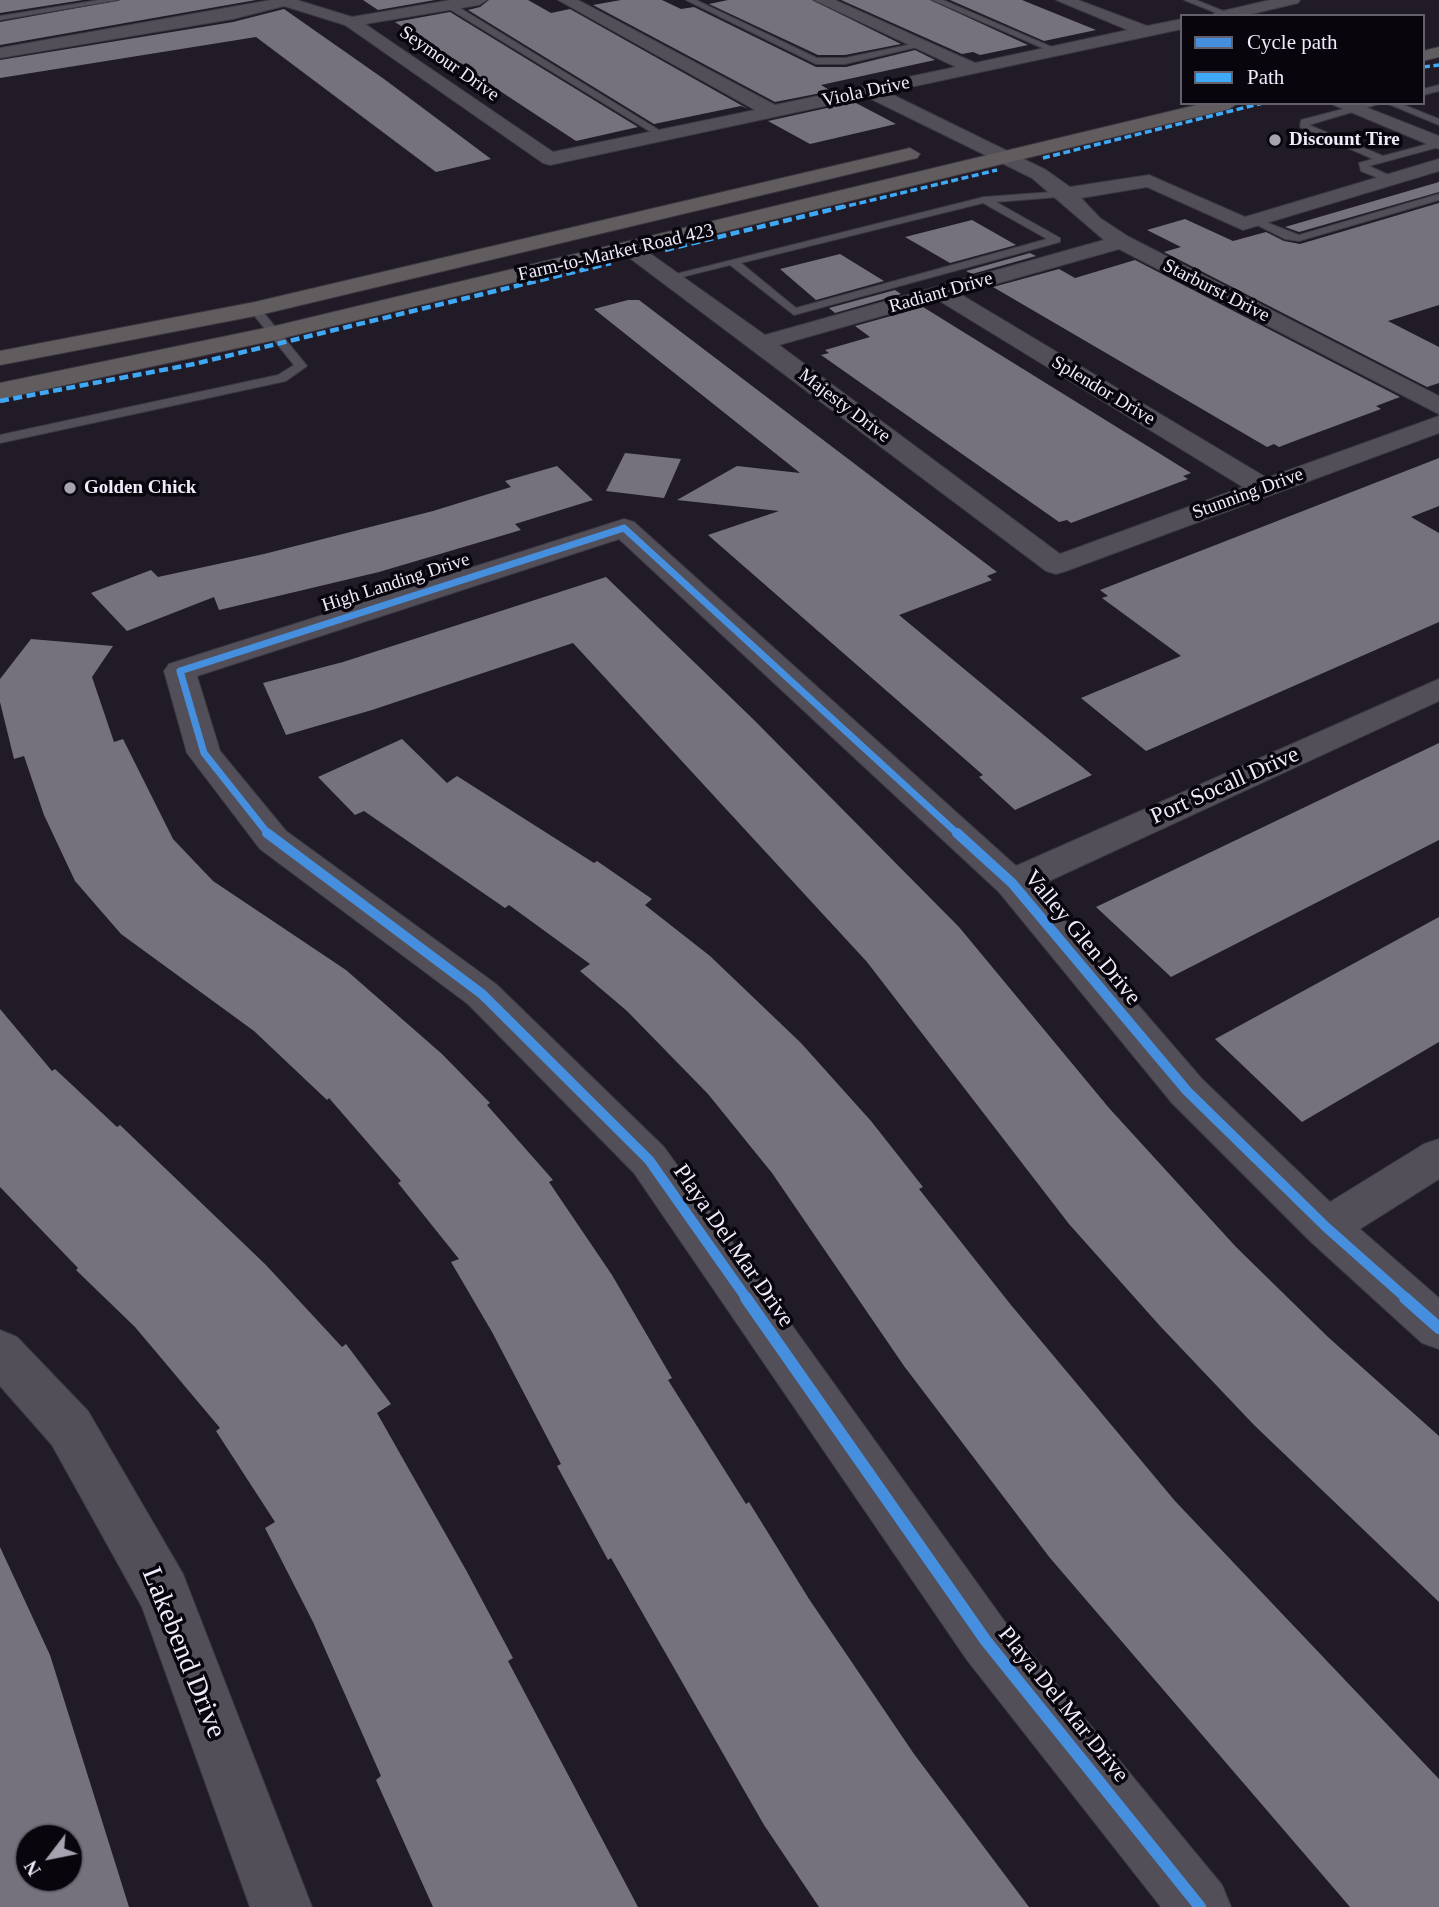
<!DOCTYPE html>
<html>
<head>
<meta charset="utf-8">
<style>
	body { margin:0 }
	#map { position:relative; width:1439px; height:1907px; overflow:hidden; background:#201b27; font-family:Georgia,serif }
	canvas { display:block }
	.legend { position:absolute; left:1180px; top:14px; width:245px; height:91px; box-sizing:border-box; background:#08050d; border:2px solid #65616c; margin:0; padding:9px 12px; list-style:none; font-size:21px; color:#f0eafa }
	.legend li { display:flex; align-items:center; gap:14px; height:35px }
	.legend b { width:35px; border:2px solid #65616c }
	.north { position:absolute; left:14px; top:1823px; width:70px; height:70px; box-sizing:border-box; background:#08050d; border:2px solid #65616c; border-radius:50%; rotate:238deg; font-size:19px; font-weight:700; line-height:28px; text-align:center; color:#f0eafa }
	.north::after { content:''; display:block; margin:auto; width:24px; height:32px; background:#a7a2b0; clip-path:polygon(50% 0,100% 100%,50% 72%,0 100%) }
</style>
</head>
<body>
<div id="map">
<canvas width="1439" height="1907"></canvas>
<ul class="legend">
<li><b style="height:9px;background:#468fdf"></b>Cycle path</li>
<li><b style="height:9px;background:#3fa9f5"></b>Path</li>
</ul>
<div class="north">N</div>
</div>
<script>
const ctx = document.querySelector('canvas').getContext('2d');
ctx.lineJoin = 'round';
function paint(path, color) { ctx.fillStyle = color; ctx.fill(path, 'evenodd'); }
const poly = rows => new Path2D(rows.map(r => 'M' + r).join(''));
function trace(path, color, width, dash) { ctx.strokeStyle = color; ctx.lineWidth = width; ctx.lineCap = dash ? 'butt' : 'round'; ctx.setLineDash(dash || []); ctx.stroke(path); }
function label(font, color, halo, rows, align = 'center') {
  ctx.font = font + ' Georgia,serif'; ctx.lineWidth = 7; ctx.setLineDash([]); ctx.textBaseline = 'middle'; ctx.strokeStyle = halo; ctx.fillStyle = color; for (const [text, x, y, turn = 0] of rows) {
    ctx.save(); ctx.translate(x, y); ctx.rotate((+turn || 0) * Math.PI / 180); ctx.textAlign = isNaN(turn) ? turn : align; if (halo) ctx.strokeText(text, 0, 0); ctx.fillText(text, 0, 0); ctx.restore();
  }
}
const building = poly([
	[0,0,83,0,0,13],
	[121,0,256,0,0,45,0,22],
	[363,0,435,0,378,10],
	[489,0,528,0,551,13,570,9,748,109,741,106,654,124,468,10,480,7],
	[621,0,662,0,681,9,694,7,816,67,846,67,915,50,935,60,821,85,831,91,775,102,593,5],
	[728,0,812,0,901,44,845,55,818,55,709,4],
	[841,0,930,0,1028,45,980,55,973,52,962,54],
	[950,0,1022,0,1096,30,1044,41],
	[284,9,384,79,491,159,436,172,256,37,0,78,0,60,233,22],
	[450,12,638,127,576,141,395,22],
	[854,102,896,124,810,144,768,121],
	[1439,182,1439,192,1299,232,1285,227],
	[1439,203,1439,305,1388,321,1439,347,1439,383,1427,387,1164,252,1181,247,1147,230,1185,219,1233,241,1266,232,1284,241,1300,244],
	[972,220,1016,245,950,263,905,237],
	[1030,253,1036,256,972,274,966,271],
	[840,254,884,281,816,300,780,269],
	[1135,260,1400,397,1376,406,1381,409,1300,439,1279,447,1274,444,1267,447,993,287,1059,269,1075,278],
	[895,290,901,294,835,313,829,308],
	[628,300,639,300,997,572,987,576,992,580,899,615,1092,775,1015,810,979,777,983,775,708,535,779,511,677,500,737,466,800,473,594,309],
	[923,307,1191,473,1183,476,1188,479,1071,523,1067,520,1059,522,821,355,829,353,825,350,870,337,855,326],
	[625,453,681,459,664,498,606,491],
	[1439,458,1439,506,1411,517,1439,533,1439,622,1146,751,1081,698,1181,656,1102,598,1108,596,1100,590],
	[557,466,593,500,515,524,521,530,379,572,219,610,214,597,127,631,91,593,151,570,158,577,264,554,433,511,511,487,505,481],
	[606,577,753,719,959,927,1109,1108,1236,1247,1328,1337,1439,1436,1439,1602,1254,1425,1160,1326,1069,1224,867,962,573,643,372,710,286,735,263,683,343,662],
	[31,639,113,646,92,677,114,742,123,739,173,839,213,881,346,970,442,1054,490,1103,487,1105,553,1180,549,1182,612,1275,672,1378,668,1380,746,1504,749,1502,809,1599,914,1754,1029,1907,819,1907,764,1825,611,1558,608,1560,557,1466,561,1464,492,1332,451,1262,459,1259,398,1183,401,1181,329,1098,327,1100,254,1031,121,934,75,881,44,815,24,756,14,759,0,702,0,679],
	[402,739,447,783,457,776,594,863,597,861,652,899,645,905,710,956,801,1043,871,1121,923,1187,919,1189,1011,1305,1175,1501,1439,1779,1439,1907,1350,1907,1050,1558,904,1366,772,1173,708,1094,627,1011,580,971,590,964,509,905,505,908,364,811,355,815,318,777],
	[1439,743,1439,840,1171,977,1096,907],
	[1439,917,1439,1042,1302,1122,1215,1039],
	[0,1009,52,1071,55,1069,117,1127,120,1125,266,1265,342,1347,346,1344,391,1404,377,1413,466,1570,513,1658,508,1661,638,1907,433,1907,376,1780,381,1776,313,1622,265,1528,275,1522,216,1431,220,1428,135,1327,76,1270,78,1268,0,1187],
	[0,1547,50,1655,129,1907,0,1907],
	[28,1837,70,1837,70,1879,28,1879]
]);
const lane = poly([
	[99,0,118,0,0,20,0,16,99,0],
	[686,0,696,0,817,58,845,58,922,42,926,45,845,64,816,64,686,0],
	[932,0,943,0,1061,51,1054,53,932,0],
	[1184,0,1196,0,1231,14,1224,16,1184,0],
	[446,3,452,3,667,135,659,137,446,7,446,3],
	[1439,85,1439,91,1423,95,1423,89,1439,85],
	[1366,103,1382,103,1309,125,1383,156,1439,141,1439,147,1369,166,1395,178,1396,180,1391,183,1361,171,1359,163,1373,159,1300,127,1301,120,1366,103],
	[1386,103,1399,103,1439,119,1439,125,1386,103],
	[1066,191,1071,194,1070,196,996,202,1060,238,1060,242,794,315,730,265,670,280,664,277,984,197,1066,191],
	[983,203,1047,239,796,308,741,263,983,203],
	[1439,194,1439,200,1299,241,1285,239,1249,221,1258,219,1299,235,1439,194],
	[255,306,259,307,307,366,286,381,0,443,0,435,278,375,294,365,249,309,255,306]
]);
const street = poly([
	[271,0,297,0,352,17,451,0,487,0,479,5,365,24,553,152,755,110,558,0,578,0,775,105,956,67,814,0,835,0,975,63,1128,30,1056,0,1078,0,1147,26,1182,19,1182,29,887,92,1046,170,1070,187,1149,175,1245,217,1439,159,1439,171,1243,230,1147,187,1081,198,1100,218,1129,237,1439,396,1439,414,1119,249,960,294,1267,478,1439,416,1439,433,1066,571,1056,574,1046,571,619,250,622,245,638,245,765,335,1104,240,1032,178,867,97,550,165,543,163,345,25,284,6,233,19,0,58,0,48,271,0],
	[938,300,1243,487,1060,554,779,345,938,300],
	[1270,0,1300,0,1298,3,1243,16,1212,16,1214,13,1270,0],
	[1329,103,1355,103,1439,136,1439,149,1329,103],
	[624,519,634,522,1016,866,1439,679,1439,701,1036,887,1202,1079,1330,1202,1424,1144,1439,1139,1439,1179,1360,1229,1439,1298,1439,1349,1422,1343,1310,1241,1172,1103,999,892,619,539,197,676,220,751,286,831,496,984,664,1147,1005,1622,1222,1885,1231,1907,1161,1907,967,1660,634,1173,468,1004,260,849,187,753,164,671,169,664,624,519],
	[0,1330,17,1337,88,1411,183,1574,312,1907,250,1907,142,1607,52,1445,0,1386,0,1330]
]);
const primary = poly([
	[1439,47,1439,57,1423,61,1423,51,1439,47],
	[1205,103,1238,103,1229,109,275,340,0,399,0,383,275,326,1205,103],
	[910,148,920,154,917,158,255,316,0,365,0,351,255,302,910,148]
]);
const quietFar1 = poly([
	[1423,67,1439,65],
	[1043,158,1263,103],
	[839,208,997,170]
]);
const quiet = poly([
	[665,250,846,206],
	[0,401,194,364,611,263]
]);
const cyclewayFar2 = poly([
	[269,835,204,753,180,671,624,528,959,835]
]);
const cyclewayFar1 = poly([
	[267,833,482,994,649,1160,747,1299],
	[957,833,1012,883,1187,1091,1326,1227,1407,1299]
]);
const cycleway = poly([
	[746,1298,986,1641,1200,1907],
	[1405,1298,1439,1328]
]);
const markers = [
	[1275,140,7,"#a7a2b0"],
	[70,488,7,"#a7a2b0"]
];
const farStreetnames = [
	["Seymour Drive",449,64,35],
	["Viola Drive",866,92,-12],
	["Farm-to-Market Road 423",616,253,-13],
	["Starburst Drive",1216,291,27],
	["Radiant Drive",941,293,-16],
	["Splendor Drive",1103,391,31],
	["Majesty Drive",844,406,37],
	["Stunning Drive",1248,494,-20],
	["High Landing Drive",396,583,-18]
];
const farPoinames = [
	["Discount Tire",1289,140],
	["Golden Chick",84,488]
];
const streetNames = [
	["Port Socall Drive",1225,786,-24],
	["Valley Glen Drive",1082,938,50],
	["Playa Del Mar Drive",733,1246,55],
	["Playa Del Mar Drive",1063,1705,51]
];
const nearStreetnames = [
	["Lakebend Drive",183,1653,68]
];
paint(building, '#76727d');
trace(lane, '#3c3842', 2);
trace(street, '#3c3842', 2);
trace(primary, '#3c3842', 2);
paint(lane, '#534f59');
paint(street, '#534f59');
paint(primary, '#615d5e');
trace(quietFar1, '#3fa9f5', 3.5, [7, 3.5]);
trace(quiet, '#3fa9f5', 4.5, [9, 4.5]);
trace(cyclewayFar2, '#468fdf', 7);
trace(cyclewayFar1, '#468fdf', 10);
trace(cycleway, '#468fdf', 12);
for (const [x, y, r, color] of markers) { const dot = new Path2D(); dot.arc(x, y, r, 0, 2 * Math.PI); ctx.fillStyle = color; ctx.fill(dot); trace(dot, '#08050d', 2.5); }
label('19px', '#f0eafa', '#08050d', farStreetnames);
label('bold 19px', '#f0eafa', '#08050d', farPoinames, 'left');
label('23px', '#f0eafa', '#08050d', streetNames);
label('28px', '#f0eafa', '#08050d', nearStreetnames);
</script>
</body>
</html>
